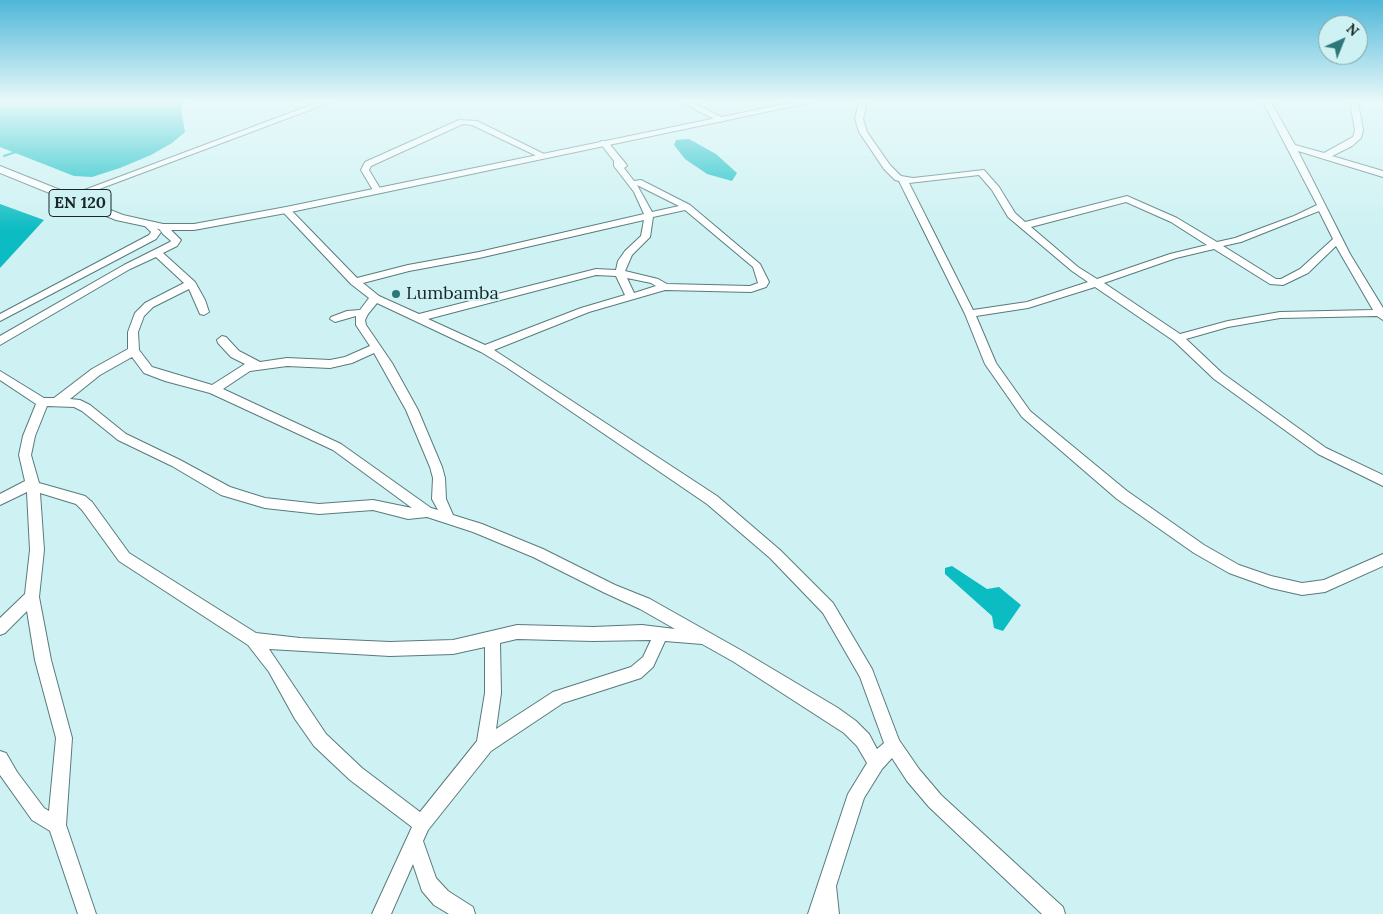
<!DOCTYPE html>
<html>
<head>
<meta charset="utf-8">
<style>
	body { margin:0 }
	#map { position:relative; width:1383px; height:914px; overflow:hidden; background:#cef2f3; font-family:Lora,serif }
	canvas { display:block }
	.north { position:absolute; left:1318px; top:15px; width:50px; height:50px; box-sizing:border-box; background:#cef2f3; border:1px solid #85a0a1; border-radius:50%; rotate:44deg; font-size:14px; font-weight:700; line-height:20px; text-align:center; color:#182626 }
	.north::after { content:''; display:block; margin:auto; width:18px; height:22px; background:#2d777a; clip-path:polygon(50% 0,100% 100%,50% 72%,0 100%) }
</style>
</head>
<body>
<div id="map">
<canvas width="1383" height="914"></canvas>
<div class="north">N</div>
</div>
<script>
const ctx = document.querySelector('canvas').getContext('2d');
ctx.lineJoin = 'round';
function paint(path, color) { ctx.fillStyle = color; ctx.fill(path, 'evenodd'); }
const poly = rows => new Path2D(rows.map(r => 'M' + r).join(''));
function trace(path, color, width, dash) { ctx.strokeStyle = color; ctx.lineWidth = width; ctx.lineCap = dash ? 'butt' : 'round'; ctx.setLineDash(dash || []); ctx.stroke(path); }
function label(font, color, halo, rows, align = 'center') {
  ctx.font = font + ' Lora,serif'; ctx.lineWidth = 4; ctx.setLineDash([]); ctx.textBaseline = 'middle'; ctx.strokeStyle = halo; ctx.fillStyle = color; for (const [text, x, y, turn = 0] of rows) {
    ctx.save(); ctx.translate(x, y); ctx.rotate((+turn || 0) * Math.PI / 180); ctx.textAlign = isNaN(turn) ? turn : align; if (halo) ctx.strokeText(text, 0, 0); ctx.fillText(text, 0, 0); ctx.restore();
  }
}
const water = poly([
	[0,102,185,102,181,108,185,132,172,143,151,155,120,168,92,177,74,176,0,147],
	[689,139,716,154,737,173,732,181,707,174,685,159,674,145,676,140],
	[0,204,44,220,0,268],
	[952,566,987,589,999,587,1021,605,1003,631,994,628,992,616,945,574,945,568]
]);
const stream = poly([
	[4,156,16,152]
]);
const minor = poly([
	[319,102,331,102,70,200,67,201,63,198,319,102],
	[681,102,692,102,727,120,720,122,681,102],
	[859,102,867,102,863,119,867,132,890,165,901,176,913,178,984,170,999,187,1015,213,1025,222,1127,196,1177,218,1217,242,1235,238,1294,216,1317,205,1263,102,1271,102,1295,145,1324,153,1353,137,1355,130,1350,102,1358,102,1363,130,1361,138,1352,146,1332,156,1383,171,1383,177,1298,151,1350,254,1383,308,1383,320,1377,316,1280,318,1228,327,1186,339,1222,373,1326,448,1383,475,1383,486,1318,454,1214,379,1174,341,1095,287,1028,308,976,316,996,363,1030,411,1127,491,1204,545,1239,565,1271,576,1302,583,1324,580,1383,554,1383,566,1325,592,1302,595,1271,588,1229,573,1194,553,1117,499,1022,417,985,364,965,314,899,181,895,180,884,169,859,132,855,119,859,102],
	[979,175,992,190,1008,217,1072,271,1088,282,1027,302,973,310,909,183,979,175],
	[1126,202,1171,222,1207,245,1170,254,1097,279,1078,267,1031,227,1126,202],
	[1319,211,1333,239,1300,269,1281,279,1276,279,1223,246,1241,242,1319,211],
	[1336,246,1373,310,1280,312,1228,321,1180,334,1104,283,1176,258,1214,249,1270,284,1283,285,1308,273,1336,246],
	[459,120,477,121,548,156,541,158,472,125,463,124,371,166,369,170,381,190,380,192,374,192,361,170,365,162,459,120],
	[601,141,607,141,626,164,627,166,624,168,634,181,641,180,690,205,760,264,769,282,766,287,751,292,665,290,589,312,494,350,717,496,780,550,833,603,872,669,899,740,919,769,941,795,1063,907,1065,914,1042,914,929,807,907,781,892,758,882,769,864,798,836,886,839,914,808,914,848,794,867,763,857,746,844,733,734,662,702,644,665,641,653,667,641,678,563,703,491,751,428,830,423,841,436,878,448,891,473,907,475,914,449,914,434,905,422,891,413,864,391,914,372,914,412,827,350,780,314,746,295,719,269,672,248,645,119,561,82,510,76,504,40,493,44,550,39,597,51,660,72,738,66,825,96,914,78,914,50,831,32,820,0,775,0,751,6,753,17,772,44,808,49,811,56,738,35,660,27,611,5,633,0,635,0,618,25,594,30,550,27,492,0,505,0,494,25,481,19,455,23,436,36,404,0,380,0,371,44,398,54,398,92,369,128,349,128,332,135,313,145,303,184,283,156,257,130,269,0,345,0,336,124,265,170,242,171,241,163,234,158,227,163,224,166,225,181,240,177,246,163,253,195,282,205,300,209,312,204,315,200,314,189,289,153,307,144,316,138,332,139,350,152,367,212,385,245,364,231,357,218,343,217,340,222,336,226,337,239,351,260,362,287,358,330,360,345,357,370,346,356,325,356,316,335,322,330,319,331,317,347,311,360,310,369,298,351,284,283,212,283,208,289,208,357,278,408,265,479,252,644,214,634,192,614,166,614,161,600,143,601,141],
	[637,185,679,206,652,212,637,185],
	[685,210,753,267,758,283,750,286,667,284,658,279,625,271,632,255,650,237,653,217,685,210],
	[644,220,641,236,625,251,618,261,616,270,596,269,419,314,379,296,363,283,409,271,479,258,644,220],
	[596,275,616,276,625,295,581,308,485,345,428,319,596,275],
	[627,278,651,283,656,286,634,293,627,278],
	[377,303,481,352,506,367,707,504,770,558,823,613,860,677,884,743,877,749,869,734,856,721,838,708,744,652,650,599,615,585,543,549,482,524,453,515,446,499,445,478,442,467,418,410,392,363,366,325,365,320,368,314,377,303],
	[374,353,406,410,430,467,433,478,432,499,438,510,431,508,341,444,223,389,250,371,287,366,330,368,352,363,374,353],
	[132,357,144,373,165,381,210,393,333,450,412,508,373,500,319,504,265,498,230,487,180,460,126,434,90,405,80,400,70,399,100,375,132,357],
	[47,406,74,407,82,411,118,440,172,466,221,495,265,508,319,514,373,510,408,519,427,517,473,532,533,557,605,593,640,609,675,629,642,625,593,627,517,625,453,640,390,642,300,638,256,633,129,553,92,502,85,496,39,483,31,455,35,436,47,406],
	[517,639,593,641,651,640,643,657,631,667,553,692,496,729,501,693,500,643,517,639],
	[485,647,485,693,477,741,420,812,362,768,326,734,269,649,390,656,453,654,485,647],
	[149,222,161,232,156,239,0,321,0,314,149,235,151,232,144,225,149,222]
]);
const major = poly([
	[794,102,813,102,286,213,194,230,163,230,116,220,0,173,0,166,123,215,163,224,194,224,286,207,794,102]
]);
const markers = [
	[396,294,5,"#2d777a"]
];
const shields = [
	[80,203,62]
];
const shieldNames = [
	["EN 120",80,203]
];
const poiNames = [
	["Lumbamba",406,294]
];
paint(water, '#0bbcc2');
trace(stream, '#0bbcc2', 2);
trace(minor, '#597a7b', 2);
trace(major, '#597a7b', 2);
paint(minor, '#fff');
paint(major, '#fff');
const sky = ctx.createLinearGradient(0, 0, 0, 230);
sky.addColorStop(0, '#4fb7d9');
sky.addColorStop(0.44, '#e9f9fa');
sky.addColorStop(1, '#e9f9fa00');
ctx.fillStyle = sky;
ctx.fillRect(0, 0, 1383, 230);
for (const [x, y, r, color] of markers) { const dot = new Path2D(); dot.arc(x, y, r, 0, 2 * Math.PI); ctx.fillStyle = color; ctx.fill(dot); trace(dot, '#cef2f3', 2); }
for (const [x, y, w] of shields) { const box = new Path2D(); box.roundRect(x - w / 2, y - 13.5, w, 27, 4); ctx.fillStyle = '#cef2f3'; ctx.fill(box); trace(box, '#182626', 1); }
label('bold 16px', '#182626', null, shieldNames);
label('18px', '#182626', '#cef2f3', poiNames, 'left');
</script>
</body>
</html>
